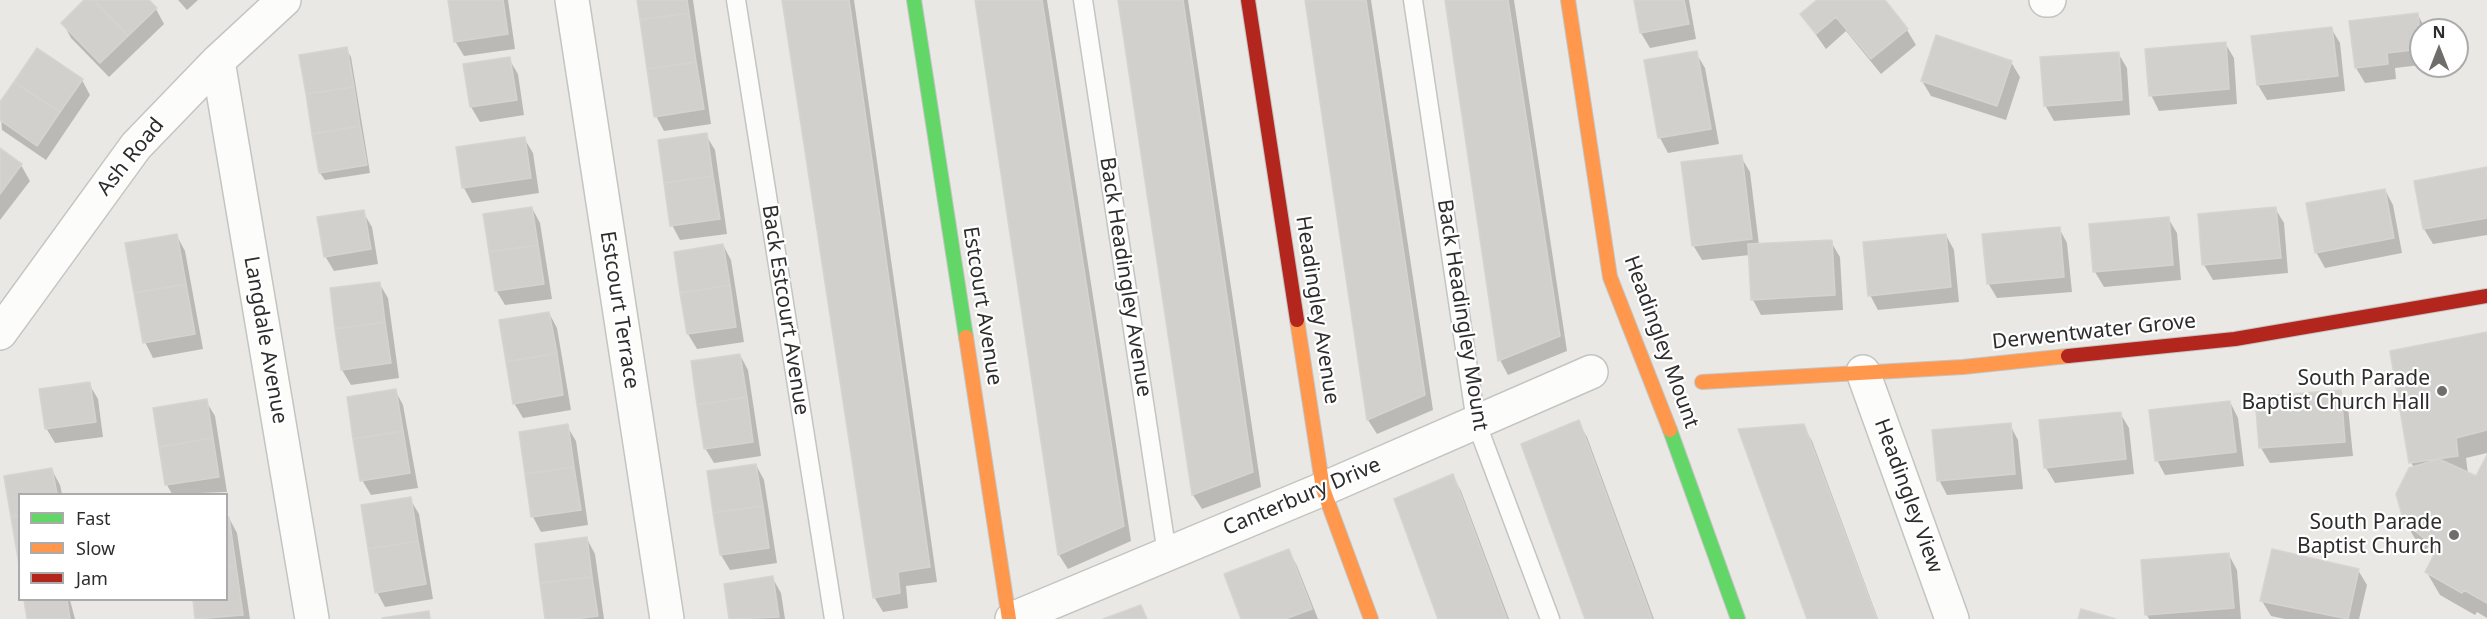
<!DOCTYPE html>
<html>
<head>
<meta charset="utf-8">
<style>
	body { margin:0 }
	#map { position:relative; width:2487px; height:619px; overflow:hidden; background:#e9e8e4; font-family:"Noto Sans",sans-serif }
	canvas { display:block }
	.legend { position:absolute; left:18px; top:493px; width:210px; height:108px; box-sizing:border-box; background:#fff; border:2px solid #ababab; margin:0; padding:8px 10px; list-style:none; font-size:18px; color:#2d2d2d }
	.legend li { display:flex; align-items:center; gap:12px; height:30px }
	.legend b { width:30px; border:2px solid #ababab }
	.north { position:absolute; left:2409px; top:18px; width:60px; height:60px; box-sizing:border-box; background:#fff; border:2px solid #ababab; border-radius:50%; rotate:0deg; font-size:16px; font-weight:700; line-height:24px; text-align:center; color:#2d2d2d }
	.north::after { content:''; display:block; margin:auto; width:21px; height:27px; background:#6f6e6d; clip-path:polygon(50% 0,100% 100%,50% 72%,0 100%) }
</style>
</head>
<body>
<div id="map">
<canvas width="2487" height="619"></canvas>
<ul class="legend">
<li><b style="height:8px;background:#63d668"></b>Fast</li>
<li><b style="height:8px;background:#ff974d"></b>Slow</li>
<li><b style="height:8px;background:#b3261e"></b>Jam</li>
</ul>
<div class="north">N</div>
</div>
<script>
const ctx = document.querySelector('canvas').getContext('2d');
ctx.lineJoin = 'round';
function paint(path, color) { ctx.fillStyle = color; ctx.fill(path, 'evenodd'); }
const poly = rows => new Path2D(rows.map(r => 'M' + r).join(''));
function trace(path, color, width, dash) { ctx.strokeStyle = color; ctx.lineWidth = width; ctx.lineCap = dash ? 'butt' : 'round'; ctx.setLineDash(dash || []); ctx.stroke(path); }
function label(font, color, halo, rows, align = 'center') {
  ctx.font = font + ' "Noto Sans",sans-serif'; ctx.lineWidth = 4.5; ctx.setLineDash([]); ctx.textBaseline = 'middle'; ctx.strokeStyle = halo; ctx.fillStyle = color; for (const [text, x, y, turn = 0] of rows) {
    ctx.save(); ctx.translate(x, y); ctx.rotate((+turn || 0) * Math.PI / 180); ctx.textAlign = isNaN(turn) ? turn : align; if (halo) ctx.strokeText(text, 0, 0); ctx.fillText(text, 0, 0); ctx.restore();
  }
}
const shadow = poly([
	[87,0,147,0,156,9,164,24,109,77,71,38,63,23],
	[178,0,198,0,187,10],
	[450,0,508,0,515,49,464,56,455,41],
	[638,0,693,0,711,124,664,131,656,116],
	[784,0,854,0,937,582,906,586,908,608,883,612,874,597],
	[976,0,1047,0,1131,541,1068,569,1059,555],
	[1120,0,1188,0,1261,487,1202,509,1193,495],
	[1306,0,1371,0,1433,410,1377,434,1368,420],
	[1447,0,1514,0,1567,351,1508,375,1500,360],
	[1635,0,1689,0,1696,39,1650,48,1641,33],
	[1819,0,1883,0,1907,30,1916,45,1881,74,1846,31,1826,49,1802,15],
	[2418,15,2426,30,2421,30,2421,65,2395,68,2396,79,2365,83,2356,68],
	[2331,28,2340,43,2345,91,2267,100,2258,85],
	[2225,43,2234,58,2237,104,2159,111,2151,95],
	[346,49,351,57,370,173,325,180,320,173],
	[1696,53,1705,68,1719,144,1668,153,1660,138],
	[2118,53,2127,68,2130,115,2054,121,2045,105],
	[509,59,518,74,524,115,480,122,471,107,465,66],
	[2011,62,2020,77,2006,120,1931,96,1922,81],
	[82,80,90,95,46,160,2,130,0,105],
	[706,135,715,150,727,234,680,240,672,225],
	[524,138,533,153,539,193,472,203,464,188],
	[0,150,21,165,30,181,0,220],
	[1741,157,1750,172,1759,245,1831,242,1840,257,1843,310,1761,315,1753,300,1750,255,1702,260,1693,245],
	[2487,169,2487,235,2433,244,2424,229,2415,182],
	[2385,190,2393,205,2402,253,2325,268,2316,252],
	[532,208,540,223,552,299,505,305,496,290],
	[2275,208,2284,223,2288,273,2213,280,2204,265],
	[363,212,372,227,378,264,334,271,325,256],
	[2168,218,2177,233,2181,280,2104,287,2095,272,2090,225],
	[2059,228,2067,243,2072,292,1997,298,1988,283],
	[1946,235,1954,250,1959,302,1878,310,1870,295],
	[177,236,185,251,203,349,153,358,145,342],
	[723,245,731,260,744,342,697,349,688,334,676,253],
	[379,283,388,298,399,378,351,385,342,370],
	[549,313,557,328,571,410,523,418,514,403],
	[2487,333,2487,453,2466,458,2468,474,2476,478,2487,458,2487,618,2477,612,2475,615,2440,595,2426,571,2434,557,2419,545,2405,522,2414,468,2411,462],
	[740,355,748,370,761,456,714,463,705,448],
	[89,384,98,399,103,437,55,443,46,428],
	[395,390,403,405,418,488,371,495,362,480],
	[2340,392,2348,407,2353,456,2270,463,2261,448],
	[206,401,215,416,227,492,172,494,167,485],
	[2230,402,2238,418,2244,466,2165,475,2157,460],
	[2120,413,2129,428,2134,474,2055,483,2046,468],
	[1578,422,1587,437,1654,619,1587,619],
	[1803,425,1812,441,1878,619,1808,619],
	[2010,425,2018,440,2023,489,1947,495,1939,480],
	[567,426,576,441,588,525,541,532,533,517],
	[756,465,764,480,777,563,730,570,721,555],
	[52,470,60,485,62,494,20,494,6,477],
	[1453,476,1461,491,1509,619,1440,619],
	[410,499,419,514,433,599,385,607,377,592],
	[229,518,237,533,250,619,197,619,194,600,226,600],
	[587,539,595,554,604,619,546,619],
	[1289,551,1297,566,1318,619,1243,619],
	[2229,555,2237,570,2241,619,2149,619,2147,615],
	[2358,570,2367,585,2359,619,2285,619,2271,616,2262,601],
	[772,577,781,593,785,619,731,619,726,585],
	[25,600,70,600,75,619,29,619]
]);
const building = poly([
	[84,0,94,0,128,36,100,63,61,23,84,0],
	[94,0,149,0,157,8,128,36,94,0],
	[448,0,503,0,508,34,454,42,448,0],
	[637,0,687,0,689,13,640,20,637,0],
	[782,0,849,0,930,567,898,572,900,593,873,598,782,0],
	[975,0,1042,0,1124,526,1058,555,975,0],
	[1118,0,1183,0,1253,472,1192,495,1118,0],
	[1305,0,1366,0,1425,395,1367,420,1305,0],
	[1445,0,1508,0,1560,336,1498,361,1445,0],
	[1634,0,1684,0,1689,24,1640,33,1634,0],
	[1817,0,1885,0,1908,29,1871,59,1836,17,1816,34,1800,14,1817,0],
	[689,13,696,62,647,69,640,20,689,13],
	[2418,13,2421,49,2387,53,2388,64,2355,68,2349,21,2418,13],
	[2332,27,2338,76,2257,85,2251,36,2332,27],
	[1936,35,2012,61,1997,106,1921,81,1936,35],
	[2226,42,2229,89,2149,96,2145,49,2226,42],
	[347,47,354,87,306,94,299,55,347,47],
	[37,48,83,79,60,112,14,82,37,48],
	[1697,51,1711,129,1658,138,1644,60,1697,51],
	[2119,52,2122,100,2044,106,2040,57,2119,52],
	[510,57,517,100,470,107,463,64,510,57],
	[696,62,704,109,654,117,647,69,696,62],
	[14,82,60,112,37,146,0,120,0,102,14,82],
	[354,87,360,126,312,134,306,94,354,87],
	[360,126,367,165,319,173,312,134,360,126],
	[707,133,713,176,664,183,658,140,707,133],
	[525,137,531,178,462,188,456,147,525,137],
	[0,148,22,164,0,194,0,148],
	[1742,155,1752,239,1692,246,1681,162,1742,155],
	[2487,167,2487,218,2423,229,2414,181,2487,167],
	[713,176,720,219,670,226,664,183,713,176],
	[2385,189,2394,238,2315,253,2306,203,2385,189],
	[532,207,538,245,489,252,483,214,532,207],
	[2276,207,2281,258,2202,265,2198,214,2276,207],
	[364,210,371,249,324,257,317,217,364,210],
	[2169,217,2173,265,2093,272,2089,224,2169,217],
	[2060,227,2064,277,1987,284,1982,234,2060,227],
	[177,234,186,284,134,293,125,243,177,234],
	[1946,234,1951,287,1868,296,1863,242,1946,234],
	[1832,240,1835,295,1751,300,1748,244,1832,240],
	[723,244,730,285,680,293,674,252,723,244],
	[538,245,544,284,495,291,489,252,538,245],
	[380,282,385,322,335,329,330,288,380,282],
	[186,284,195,334,143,343,134,293,186,284],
	[730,285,736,327,687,334,680,293,730,285],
	[549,312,557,353,506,362,499,320,549,312],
	[385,322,391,363,341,370,335,329,385,322],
	[2487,332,2487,430,2456,438,2458,456,2409,463,2390,351,2487,332],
	[557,353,563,395,513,404,506,362,557,353],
	[740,354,747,397,697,405,691,361,740,354],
	[90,382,96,422,45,429,39,389,90,382],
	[396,389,403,431,353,439,347,397,396,389],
	[2341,390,2345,442,2259,448,2255,397,2341,390],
	[747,397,753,442,704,449,697,405,747,397],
	[207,399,213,438,159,447,153,408,207,399],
	[2230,401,2236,452,2155,461,2149,410,2230,401],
	[2121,412,2126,459,2044,468,2039,420,2121,412],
	[1579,420,1652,619,1585,619,1521,444,1579,420],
	[2011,423,2015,474,1937,481,1932,430,2011,423],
	[568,424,574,467,525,474,519,432,568,424],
	[1804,424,1877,619,1807,619,1738,429,1804,424],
	[403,431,410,473,360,481,353,439,403,431],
	[213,438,219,477,165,485,159,447,213,438],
	[2487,455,2487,603,2464,590,2462,593,2425,572,2437,549,2404,522,2396,494,2409,468,2439,459,2476,476,2487,455],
	[756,464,763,506,713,513,707,471,756,464],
	[574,467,581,510,531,517,525,474,574,467],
	[52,468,57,494,20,494,20,515,11,517,4,476,52,468],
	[1453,474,1507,619,1438,619,1394,499,1453,474],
	[411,497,418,541,368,549,361,505,411,497],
	[763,506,769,548,720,555,713,513,763,506],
	[20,515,20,570,11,517,20,515],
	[226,517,229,517,236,566,226,567,226,517],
	[587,537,592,577,540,583,535,544,587,537],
	[418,541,426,584,375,593,368,549,418,541],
	[1289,549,1312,609,1285,619,1241,619,1224,574,1289,549],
	[2272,549,2359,569,2348,619,2260,601,2272,549],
	[2229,553,2234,608,2145,615,2141,560,2229,553],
	[236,566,243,615,195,619,193,600,226,600,226,567,236,566],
	[773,576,779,617,729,619,724,584,773,576],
	[592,577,598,616,574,619,545,619,540,583,592,577],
	[24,600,67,600,70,619,27,619,24,600],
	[1141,605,1147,619,1103,619,1141,605],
	[2081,609,2116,619,2078,619,2081,609],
	[429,611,430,619,383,619,382,618,429,611]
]);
const lane = poly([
	[736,0,834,619],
	[1083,0,1167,554],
	[1413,0,1476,422,1550,619]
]);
const street = poly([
	[572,0,667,619],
	[2046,0,2049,0],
	[218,61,312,619],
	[0,333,136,146,218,61,284,0],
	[1863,372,1952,619],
	[1012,619,1323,489,1591,372]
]);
const fast = poly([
	[914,0,966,337],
	[1670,430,1738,619]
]);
const slow = poly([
	[1568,0,1610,277,1670,430],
	[1297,320,1323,489,1371,619],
	[966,337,1009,619],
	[1702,382,1963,367,2068,356]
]);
const jam = poly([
	[1248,0,1297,320],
	[2068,356,2235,339,2487,296]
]);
const markers = [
	[2442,391,6,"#6f6e6d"],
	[2454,535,6,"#6f6e6d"]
];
const streetNames = [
	["Ash Road",131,157,-51],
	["Back Headingley Avenue",1125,277,81],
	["Estcourt Avenue",982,306,81],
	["Estcourt Terrace",619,310,81],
	["Back Estcourt Avenue",785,310,81],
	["Headingley Avenue",1317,310,81],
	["Back Headingley Mount",1462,315,81],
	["Derwentwater Grove",2094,332,-6],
	["Langdale Avenue",265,340,80],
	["Headingley Mount",1661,342,70],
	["Headingley View",1908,496,70],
	["Canterbury Drive",1302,497,-23]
];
const poiNames = [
	["South Parade",2430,379],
	["Baptist Church Hall",2430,403],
	["South Parade",2442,523],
	["Baptist Church",2442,547]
];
paint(shadow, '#0003');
paint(building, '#d1d0cd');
trace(building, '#d5d4d0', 1.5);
trace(lane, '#c4c4c3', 21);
trace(street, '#c4c4c3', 36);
trace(fast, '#c4c4c3', 16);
trace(slow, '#c4c4c3', 16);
trace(jam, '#c4c4c3', 16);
trace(lane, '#fcfcfb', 18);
trace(street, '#fcfcfb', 33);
trace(fast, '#63d668', 14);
trace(slow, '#ff974d', 14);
trace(jam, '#b3261e', 14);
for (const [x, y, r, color] of markers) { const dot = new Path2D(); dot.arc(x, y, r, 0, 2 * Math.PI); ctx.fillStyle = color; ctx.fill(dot); trace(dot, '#fff', 2); }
label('21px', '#2d2d2d', '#fff', streetNames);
label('21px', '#2d2d2d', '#fff', poiNames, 'right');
</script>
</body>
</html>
